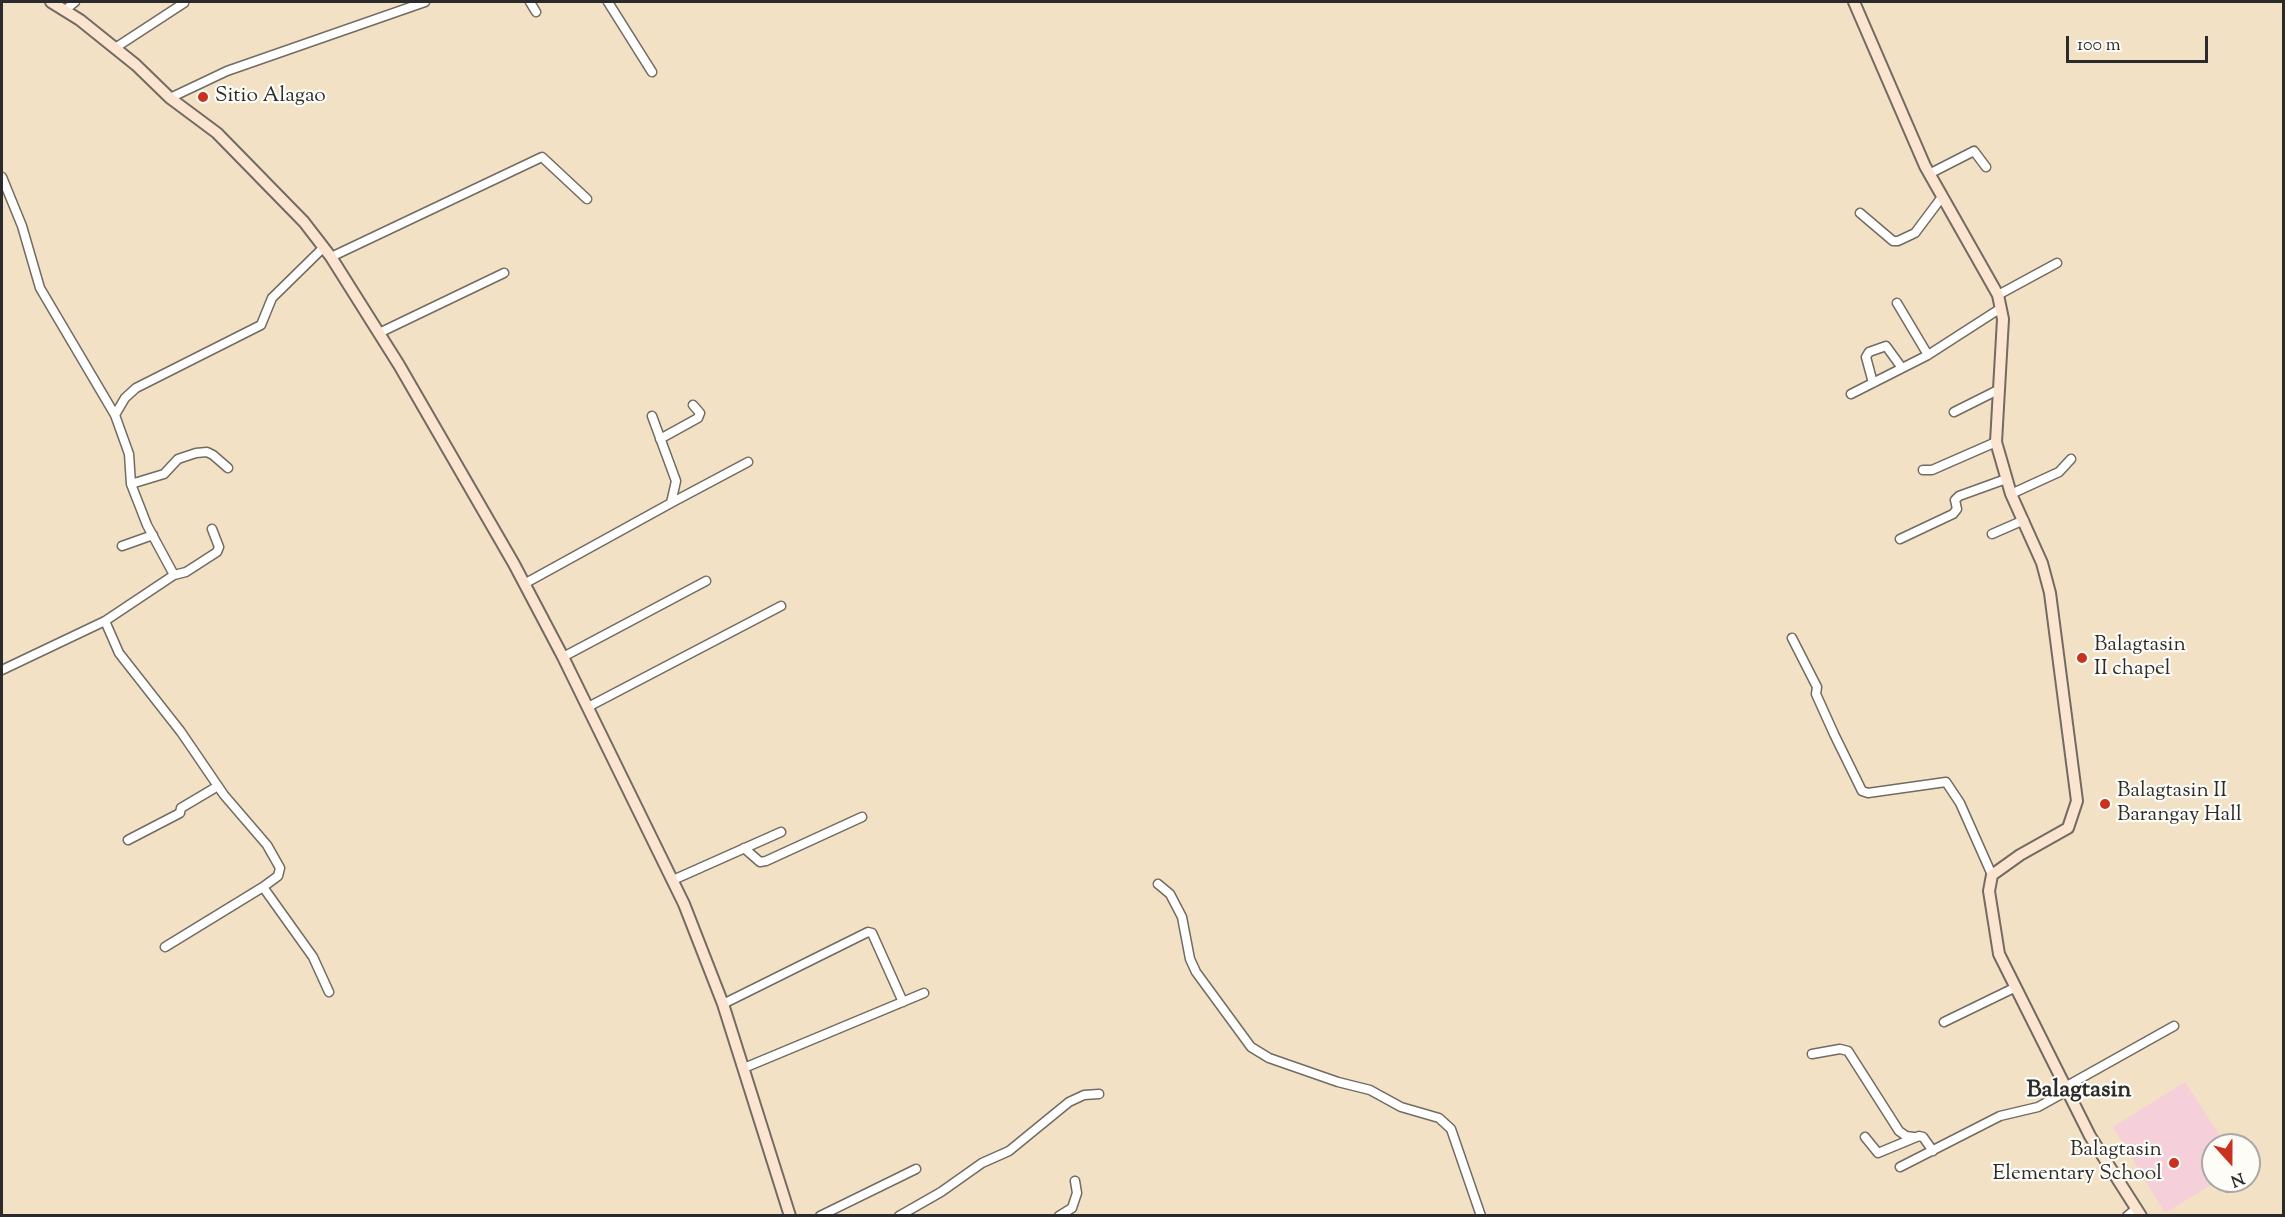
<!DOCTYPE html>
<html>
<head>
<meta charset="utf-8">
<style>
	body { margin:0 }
	#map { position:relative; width:2285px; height:1217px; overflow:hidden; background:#f2e1c4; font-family:"Sorts Mill Goudy",serif }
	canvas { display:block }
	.frame { position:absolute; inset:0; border:3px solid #2b2b2b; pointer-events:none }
	.north { position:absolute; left:2201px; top:1133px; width:60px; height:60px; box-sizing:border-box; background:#fdfcf7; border:2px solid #a9a8a5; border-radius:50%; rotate:159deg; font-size:16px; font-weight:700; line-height:24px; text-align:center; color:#2b2b2b }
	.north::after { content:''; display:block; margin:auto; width:21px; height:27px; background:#c8321e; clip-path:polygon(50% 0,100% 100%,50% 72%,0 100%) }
	.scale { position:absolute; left:2066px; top:36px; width:142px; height:27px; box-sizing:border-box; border:3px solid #2b2b2b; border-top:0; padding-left:8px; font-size:18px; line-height:21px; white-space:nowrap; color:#2b2b2b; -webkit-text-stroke:4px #fdfcf7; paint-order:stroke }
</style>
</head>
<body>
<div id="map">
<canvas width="2285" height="1217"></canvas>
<div class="frame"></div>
<div class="north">N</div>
<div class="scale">100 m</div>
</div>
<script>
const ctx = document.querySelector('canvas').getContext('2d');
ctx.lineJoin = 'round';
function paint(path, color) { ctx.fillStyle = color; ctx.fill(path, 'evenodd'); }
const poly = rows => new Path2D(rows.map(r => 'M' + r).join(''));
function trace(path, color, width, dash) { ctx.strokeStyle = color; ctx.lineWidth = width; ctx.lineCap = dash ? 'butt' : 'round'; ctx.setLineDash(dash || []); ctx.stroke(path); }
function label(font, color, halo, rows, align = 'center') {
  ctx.font = font + ' "Sorts Mill Goudy",serif'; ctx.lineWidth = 4.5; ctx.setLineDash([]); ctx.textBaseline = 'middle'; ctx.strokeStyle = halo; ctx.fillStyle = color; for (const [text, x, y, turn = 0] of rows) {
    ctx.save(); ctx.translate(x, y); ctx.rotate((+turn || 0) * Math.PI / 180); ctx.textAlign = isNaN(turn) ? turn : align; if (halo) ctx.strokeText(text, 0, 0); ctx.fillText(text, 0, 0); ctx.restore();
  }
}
const built = poly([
	[2185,1082,2226,1145,2213,1145,2213,1181,2217,1181,2165,1213,2113,1127]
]);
const street = poly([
	[530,2,536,12],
	[608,2,652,72],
	[65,10,75,2],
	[115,48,184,3],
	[170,98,227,71,425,2],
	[1929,174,1974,151,1986,167],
	[2,177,22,226,40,288,115,415,129,454,131,484,147,525,174,575,105,621,2,670],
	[1860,213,1893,241,1898,241,1915,233,1942,197],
	[331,257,542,157,587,199],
	[1998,295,2057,263],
	[1897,303,1928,355],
	[379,333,504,273],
	[1873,383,1866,357,1869,352,1886,346,1902,368],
	[1851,394,1928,355,2001,308],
	[1954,412,1998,390],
	[115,415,125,398,136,388,261,325,272,298,324,247],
	[660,439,698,418,700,413,693,405],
	[1923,470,1932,470,1996,442],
	[131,484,164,474,178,459,196,453,207,452,213,455,228,468],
	[2011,494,2059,472,2071,459],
	[671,503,748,462],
	[1992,534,2024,520],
	[1900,539,1953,514,1957,509,1955,500,1959,496,2006,479],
	[122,546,153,535],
	[174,575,186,572,217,552,219,547,212,529],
	[524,584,671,503,676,481,652,416],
	[105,621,119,653,181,732,224,795,267,845,280,868,278,876,263,887,165,947],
	[1792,638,1817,687,1816,694,1834,734,1862,791,1868,793,1946,782,1960,803,1992,875],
	[563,657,706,581],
	[588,707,781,606],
	[128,840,180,813,181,808,218,786],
	[744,848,760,862,766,861,862,817],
	[673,880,781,832],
	[1158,884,1170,894,1182,917,1190,959,1196,972,1251,1047,1269,1058,1338,1082,1370,1090,1401,1107,1439,1118,1451,1129,1481,1216],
	[263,887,313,957,329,992],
	[723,1004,868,932,872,933,903,1002],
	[1944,1022,2014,988],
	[1812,1054,1840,1049,1848,1051,1899,1131,1906,1136,1914,1137],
	[744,1068,924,993],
	[2065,1087,2174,1026],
	[1865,1137,1878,1153,1919,1136,1923,1137,1933,1151],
	[1900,1167,2000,1116,2038,1107,2067,1091],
	[820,1216,916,1169],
	[899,1216,941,1192,982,1163,1009,1151,1069,1102,1084,1095,1099,1094],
	[1059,1216,1072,1208,1077,1193,1075,1181],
	[2127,1216,2137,1208]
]);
const secondary = poly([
	[51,2,80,20,136,65,170,98,217,133,304,222,331,257,399,365,514,564,563,657,684,904,723,1004,790,1216],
	[1854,2,1925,166,1998,295,2003,319,1996,442,2011,494,2042,563,2050,593,2077,801,2068,828,2020,855,1992,875,1989,891,1999,954,2090,1136,2141,1216]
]);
const markers = [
	[203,97,6,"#c8321e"],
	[2082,658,6,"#c8321e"],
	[2105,804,6,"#c8321e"],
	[2174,1163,6,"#c8321e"]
];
const poiNames = [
	["Sitio Alagao",215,97],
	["Balagtasin",2094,646],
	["II chapel",2094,670],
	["Balagtasin II",2117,792],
	["Barangay Hall",2117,816],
	["Balagtasin",2162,1151,"right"],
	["Elementary School",2162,1175,"right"]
];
const quarterNames = [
	["Balagtasin",2079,1092]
];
paint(built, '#f5cfd9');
trace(street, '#716b61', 11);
trace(secondary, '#716b61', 14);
trace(street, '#fff', 8);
trace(secondary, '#fce5d0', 10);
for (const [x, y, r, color] of markers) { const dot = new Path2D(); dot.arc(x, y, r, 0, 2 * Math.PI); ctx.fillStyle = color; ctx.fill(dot); trace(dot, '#fdfcf7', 2); }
label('21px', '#2b2b2b', '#fdfcf7', poiNames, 'left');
label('bold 24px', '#2b2b2b', '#fdfcf7', quarterNames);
</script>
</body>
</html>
